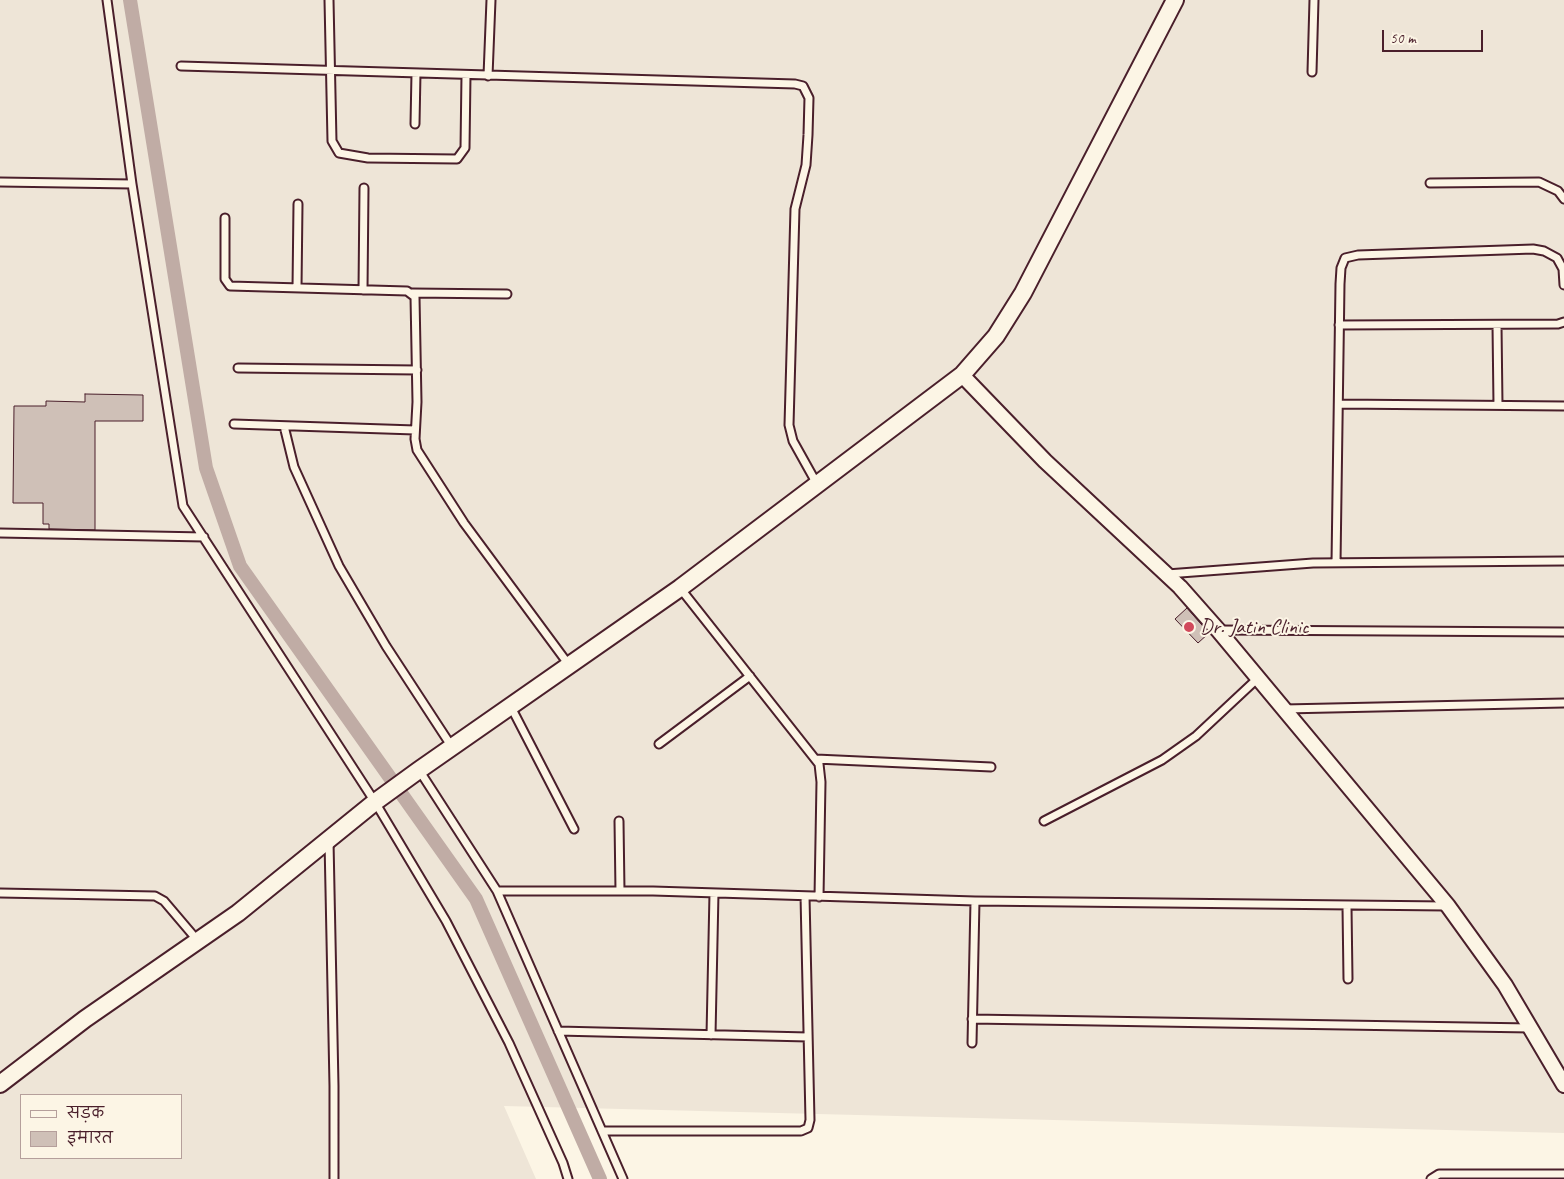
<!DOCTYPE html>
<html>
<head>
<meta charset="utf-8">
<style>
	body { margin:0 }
	#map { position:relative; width:1564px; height:1179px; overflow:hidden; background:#fcf5e5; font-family:Caveat,"Playpen Sans Deva",sans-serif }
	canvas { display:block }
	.legend { position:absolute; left:20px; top:1094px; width:162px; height:65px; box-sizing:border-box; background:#fcf5e5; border:1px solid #b59f9b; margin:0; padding:6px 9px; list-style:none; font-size:15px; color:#4a1f2b }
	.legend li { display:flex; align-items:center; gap:10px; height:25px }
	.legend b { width:25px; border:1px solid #b59f9b }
	.scale { position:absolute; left:1382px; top:30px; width:101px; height:22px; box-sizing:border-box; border:2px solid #4a1f2b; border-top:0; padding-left:6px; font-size:15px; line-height:18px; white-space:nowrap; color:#4a1f2b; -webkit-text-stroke:4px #fcf5e5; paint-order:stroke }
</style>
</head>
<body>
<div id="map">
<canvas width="1564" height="1179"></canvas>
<ul class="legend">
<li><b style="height:6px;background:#fcf5e5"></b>सड़क</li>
<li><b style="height:14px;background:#cfc0b7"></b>इमारत</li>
</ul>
<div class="scale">50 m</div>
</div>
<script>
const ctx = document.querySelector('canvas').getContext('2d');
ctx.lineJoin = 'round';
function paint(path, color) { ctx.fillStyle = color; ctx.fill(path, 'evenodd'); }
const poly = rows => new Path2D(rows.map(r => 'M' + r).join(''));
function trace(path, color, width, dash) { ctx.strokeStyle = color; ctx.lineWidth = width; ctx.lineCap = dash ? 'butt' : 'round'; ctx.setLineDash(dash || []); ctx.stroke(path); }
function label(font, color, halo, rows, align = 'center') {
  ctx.font = font + ' Caveat,sans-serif'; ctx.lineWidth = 4; ctx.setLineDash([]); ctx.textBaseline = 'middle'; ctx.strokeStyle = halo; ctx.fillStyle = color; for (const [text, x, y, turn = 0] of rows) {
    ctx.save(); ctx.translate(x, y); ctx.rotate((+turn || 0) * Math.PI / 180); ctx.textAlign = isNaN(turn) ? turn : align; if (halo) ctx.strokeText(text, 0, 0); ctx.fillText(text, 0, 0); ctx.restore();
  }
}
const built = poly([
	[0,0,1564,0,1564,1133,504,1106,536,1179,0,1179],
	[21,1095,181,1095,181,1158,21,1158]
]);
const canal = poly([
	[130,0,206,468,240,566,476,899,600,1179]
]);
const building = poly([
	[85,394,143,395,143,421,95,421,95,530,49,529,49,524,43,524,43,503,13,503,14,406,46,406,46,401,85,402,85,394],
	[1187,608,1209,633,1198,643,1175,619,1187,608]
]);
const service = poly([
	[107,0,132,184,183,506,375,802,446,921,509,1043,563,1163,568,1179],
	[329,0,332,141,339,153,368,158,457,159,465,148,466,75],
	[181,66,795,84,803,86,809,98,808,135,806,165,795,209,789,425,793,441,817,484],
	[1312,72,1314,0],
	[488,76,491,0],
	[415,124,416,73],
	[0,182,132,184],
	[1430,183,1539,182,1558,191,1564,199],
	[225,218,225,279,230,286,407,291,415,297,417,402,415,439,417,450,464,523,569,665],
	[297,288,298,204],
	[363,290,364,188],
	[412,293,507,294],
	[1339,325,1558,324,1564,322],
	[1497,325,1498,405],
	[238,368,417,370],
	[1339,404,1564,406],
	[234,424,415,430],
	[284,426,294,467,339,566,386,646,452,747],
	[0,533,204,537],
	[1336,563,1340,284,1341,268,1345,258,1358,255,1533,249,1544,251,1557,258,1563,269,1564,285],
	[1167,574,1313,563,1564,561],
	[680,588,819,764,821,782,819,897],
	[1219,630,1564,632],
	[511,707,574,829],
	[1284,709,1564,703],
	[659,744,750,676],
	[816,759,991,767],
	[419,770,497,891,623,1179],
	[619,821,620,891],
	[1044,821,1162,760,1196,736,1258,678],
	[329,841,334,1086,334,1179],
	[497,891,653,891,975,901,1446,906],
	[0,893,155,896,164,901,198,941],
	[1347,907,1348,979],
	[972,1019,1531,1028],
	[558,1031,808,1037],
	[711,1035,714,893],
	[972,1043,975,901],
	[602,1131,801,1131,808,1128,810,1120,805,896],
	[1431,1179,1439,1174,1564,1174]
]);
const minor = poly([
	[962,375,1045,461,1180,587,1218,630,1448,906,1505,985,1564,1085]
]);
const tertiary = poly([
	[0,1084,85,1019,238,913,375,802,419,770,680,588,962,375,996,336,1023,293,1175,0]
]);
const markers = [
	[1189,627,6,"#d1495b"]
];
const poiNames = [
	["Dr. Jatin Clinic",1200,627]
];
paint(built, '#eee5d7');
trace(canal, '#c0aca5', 14);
paint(building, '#cfc0b7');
trace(building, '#4a1f2b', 1);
trace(service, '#4a1f2b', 11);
trace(minor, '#4a1f2b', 18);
trace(tertiary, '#4a1f2b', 20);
trace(service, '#fcf5e5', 7);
trace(minor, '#fcf5e5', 14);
trace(tertiary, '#fcf5e5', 16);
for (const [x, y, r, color] of markers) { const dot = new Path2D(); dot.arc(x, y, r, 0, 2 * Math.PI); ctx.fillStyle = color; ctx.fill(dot); trace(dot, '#fcf5e5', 2); }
label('21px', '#4a1f2b', '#fcf5e5', poiNames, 'left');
</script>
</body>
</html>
